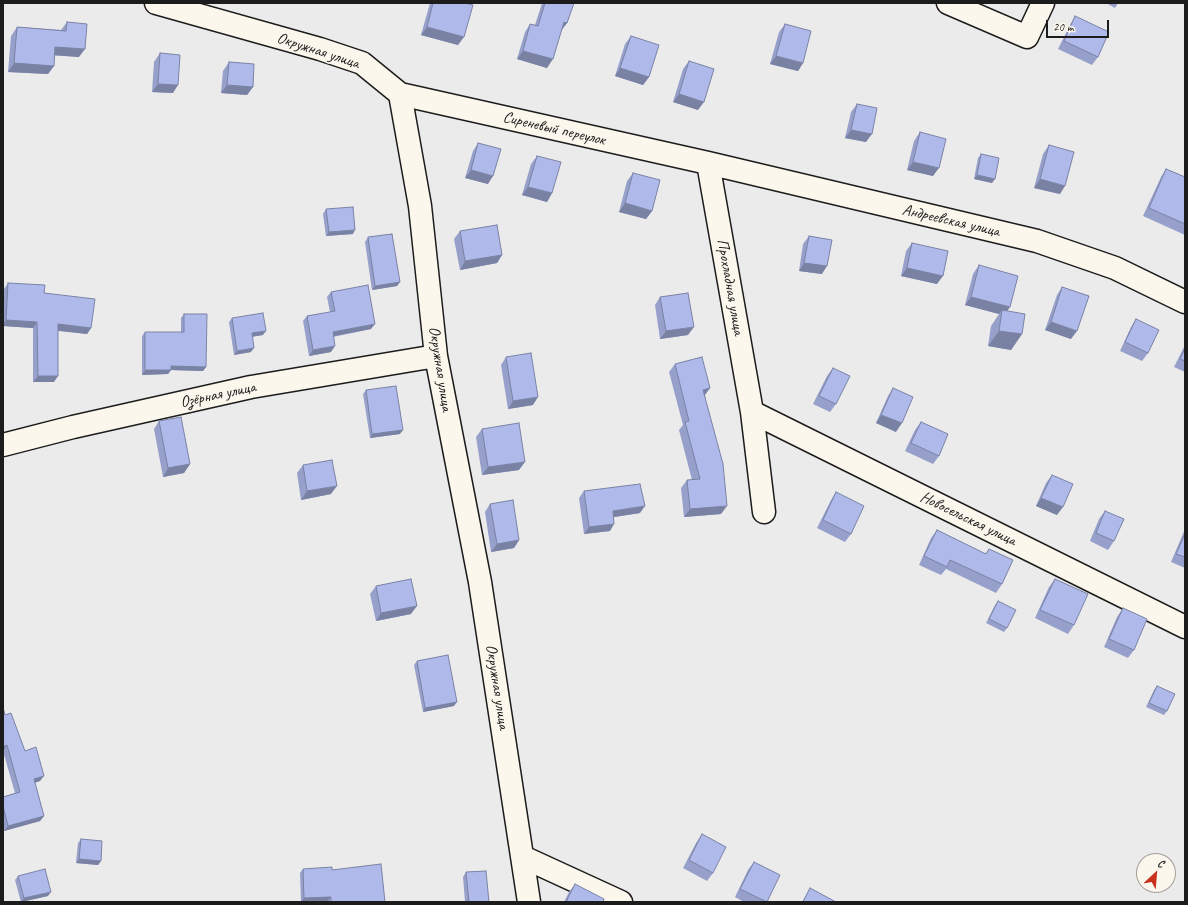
<!DOCTYPE html>
<html>
<head>
<meta charset="utf-8">
<style>
	body { margin:0 }
	#map { position:relative; width:1188px; height:905px; overflow:hidden; background:#ecebec; font-family:Caveat,sans-serif }
	canvas { display:block }
	.frame { position:absolute; inset:0; border:4px solid #1c1c1c; pointer-events:none }
	.north { position:absolute; left:1136px; top:853px; width:40px; height:40px; box-sizing:border-box; background:#fbf7ec; border:1px solid #a29f99; border-radius:50%; rotate:26deg; font-size:11px; font-weight:700; line-height:16px; text-align:center; color:#1c1c1c }
	.north::after { content:''; display:block; margin:auto; width:14px; height:18px; background:#c8321e; clip-path:polygon(50% 0,100% 100%,50% 72%,0 100%) }
	.scale { position:absolute; left:1046px; top:20px; width:63px; height:18px; box-sizing:border-box; border:2px solid #1c1c1c; border-top:0; padding-left:5px; font-size:12px; line-height:14px; white-space:nowrap; color:#1c1c1c; -webkit-text-stroke:3px #fbf7ec; paint-order:stroke }
</style>
</head>
<body>
<div id="map">
<canvas width="1188" height="905"></canvas>
<div class="frame"></div>
<div class="north">С</div>
<div class="scale">20 m</div>
</div>
<script>
const ctx = document.querySelector('canvas').getContext('2d');
ctx.lineJoin = 'round';
const poly = rows => new Path2D(rows.map(r => 'M' + r).join(''));
function trace(path, color, width, dash) { ctx.strokeStyle = color; ctx.lineWidth = width; ctx.lineCap = dash ? 'butt' : 'round'; ctx.setLineDash(dash || []); ctx.stroke(path); }
function paint(path, color) { ctx.fillStyle = color; ctx.fill(path, 'evenodd'); }
function label(font, color, halo, rows, align = 'center') {
  ctx.font = font + ' Caveat,sans-serif'; ctx.lineWidth = 3; ctx.setLineDash([]); ctx.textBaseline = 'middle'; ctx.strokeStyle = halo; ctx.fillStyle = color; for (const [text, x, y, turn = 0] of rows) {
    ctx.save(); ctx.translate(x, y); ctx.rotate((+turn || 0) * Math.PI / 180); ctx.textAlign = isNaN(turn) ? turn : align; if (halo) ctx.strokeText(text, 0, 0); ctx.fillText(text, 0, 0); ctx.restore();
  }
}
const minor = poly([
	[156,3,320,49,362,63,400,94,420,206,436,356,480,582,529,902],
	[948,3,1027,37,1043,3],
	[400,94,708,163,1037,241,1115,268,1185,302],
	[708,163,752,412,764,512],
	[752,412,1185,627],
	[3,445,73,427,251,387,436,356],
	[523,857,621,902]
]);
const wall = poly([
	[430,3,465,3,458,45,421,35],
	[542,3,574,3,567,23,561,30,547,68,517,59,525,32,530,24,535,25],
	[1106,3,1118,3,1115,8],
	[1075,16,1098,57,1092,65,1058,49,1070,25],
	[67,22,79,57,54,55,54,66,48,74,8,72,11,36,17,27,61,30],
	[785,24,803,63,798,71,770,64,779,32],
	[631,36,649,77,643,85,615,76,625,44],
	[160,53,173,93,152,92,154,62],
	[689,61,698,110,673,102,683,69],
	[229,62,253,87,247,95,221,93,223,71],
	[857,104,866,142,845,138,851,112],
	[920,132,933,176,907,170,914,141],
	[478,143,488,184,465,178,473,151],
	[1049,145,1060,194,1034,188,1043,154],
	[981,154,992,183,974,179,978,158],
	[537,156,552,193,547,202,522,195,531,164],
	[1166,169,1185,177,1185,235,1143,216,1161,177],
	[633,173,652,211,646,219,619,212,627,181],
	[326,209,353,234,326,236,323,214],
	[460,231,502,255,497,263,460,270,454,239],
	[809,236,822,274,799,271,803,244],
	[368,237,400,282,397,286,372,290,365,242],
	[912,243,937,284,901,276,906,251],
	[979,265,1010,307,1007,311,1022,334,1011,350,988,346,991,326,999,314,965,305,973,274],
	[8,283,44,293,91,328,87,334,58,331,54,382,33,382,33,328,3,326,4,289],
	[1062,287,1071,339,1045,330,1057,295],
	[331,292,371,329,333,337,331,352,309,356,303,321,307,316,330,312,327,297],
	[660,297,688,335,660,339,655,305],
	[184,314,206,367,203,371,171,370,168,374,142,375,142,336,145,332,181,332,181,318],
	[232,318,263,335,252,337,251,352,234,355,229,322],
	[1136,319,1148,353,1142,361,1120,351,1131,327],
	[1185,345,1185,372,1174,367],
	[506,357,533,405,508,409,501,365],
	[675,364,710,388,705,395,721,514,684,517,681,488,687,480,692,480,679,430,683,425,669,372],
	[833,368,836,404,830,412,813,404,827,376],
	[893,388,896,432,876,423,888,396],
	[366,390,400,434,370,438,363,394],
	[159,421,190,464,184,473,163,477,154,429],
	[921,422,939,456,933,464,905,451,915,430],
	[482,429,519,470,482,475,476,437],
	[303,465,331,494,301,500,297,473],
	[1052,475,1057,515,1036,506,1046,483],
	[584,491,640,513,614,517,610,531,584,534,579,498],
	[836,492,851,534,845,542,817,528,831,500],
	[490,504,519,540,514,548,491,552,485,512],
	[1105,511,1114,541,1108,550,1090,541,1099,519],
	[1185,529,1185,568,1171,562],
	[937,530,985,554,989,549,1002,584,996,593,946,569,941,575,919,565,931,538],
	[1055,579,1074,625,1068,634,1035,618,1049,587],
	[376,586,411,614,376,621,370,594],
	[998,601,1007,628,1004,632,986,623,995,605],
	[1123,608,1134,650,1128,658,1104,647,1117,617],
	[417,661,454,706,423,712,414,665],
	[1157,686,1167,711,1164,715,1146,707,1154,690],
	[3,707,5,715,25,751,40,781,35,783,44,816,40,821,4,831,3,826,3,797,15,793,3,751],
	[702,834,713,873,707,881,683,868,696,843],
	[81,839,101,861,98,865,76,863,78,843],
	[754,862,767,902,744,902,735,897,748,870],
	[303,869,332,870,385,902,328,902,328,901,301,902,300,873],
	[466,872,489,902,465,902,463,877],
	[18,876,48,896,21,902,15,880],
	[575,884,603,902,564,902,569,892],
	[810,888,836,902,802,902,805,897]
]);
const shadedWall = poly([
	[564,22,567,23,561,31],
	[427,27,464,37,458,45,421,35],
	[55,47,85,49,79,57,49,55],
	[523,51,553,59,547,68,517,59],
	[776,56,803,63,798,71,770,64],
	[14,63,54,66,48,74,8,72],
	[620,68,649,77,643,85,615,76],
	[158,84,178,85,173,93,152,92],
	[227,85,253,87,247,95,221,93],
	[679,94,704,102,698,110,673,102],
	[851,130,872,134,866,142,845,138],
	[913,162,939,168,933,176,907,170],
	[471,170,493,176,488,184,465,178],
	[977,175,995,179,992,183,974,179],
	[1040,179,1065,186,1060,194,1034,188],
	[528,187,552,193,547,202,522,195],
	[625,203,652,211,646,219,619,212],
	[355,230,353,234,326,236,329,232],
	[502,255,497,263,460,270,465,261],
	[804,263,827,266,822,274,799,271],
	[907,268,943,276,937,284,901,276],
	[400,282,397,286,372,290,375,286],
	[971,297,1010,307,1004,315,1002,310,999,314,965,305],
	[6,320,37,322,33,328,3,326,3,324],
	[1051,322,1077,331,1071,339,1045,330],
	[58,324,91,328,87,334,53,330],
	[375,324,371,329,329,337,333,332],
	[694,327,688,335,660,339,666,331],
	[266,331,263,335,249,337,252,333],
	[999,331,1022,334,1011,350,988,346],
	[335,346,331,352,309,356,313,350],
	[254,348,251,352,234,355,237,351],
	[171,366,206,367,203,371,171,370,168,374,142,375,145,370],
	[38,376,58,376,54,382,33,382],
	[710,388,704,396,703,390],
	[538,397,533,405,508,409,513,401],
	[881,415,902,423,896,432,876,423],
	[403,430,400,434,370,438,372,434],
	[525,462,519,470,482,475,488,467],
	[190,464,184,473,163,477,168,468],
	[337,486,331,494,301,500,307,491],
	[1041,498,1063,507,1057,515,1036,506],
	[645,506,640,513,608,518,613,511],
	[727,506,721,514,684,517,690,509],
	[614,524,610,531,584,534,589,527],
	[519,540,514,548,491,552,497,544],
	[417,606,411,614,376,621,381,613],
	[457,702,454,706,423,712,425,708],
	[7,745,3,751,3,747],
	[44,776,40,781,30,784,34,779],
	[44,816,40,821,4,831,8,826],
	[79,859,101,861,98,865,76,863],
	[51,892,48,896,21,902,24,898],
	[331,897,328,901,301,902,304,898]
]);
const building = poly([
	[433,3,465,3,473,5,464,37,427,27,433,3],
	[545,3,574,3,567,23,564,22,553,59,523,51,530,24,538,26,545,3],
	[1075,16,1109,32,1098,57,1064,41,1075,16],
	[67,22,87,24,85,49,55,47,54,66,14,63,17,27,66,31,67,22],
	[785,24,811,31,803,63,776,56,785,24],
	[631,36,659,45,649,77,620,68,631,36],
	[160,53,180,55,178,85,158,84,160,53],
	[689,61,714,69,704,102,679,94,689,61],
	[229,62,254,64,253,87,227,85,229,62],
	[857,104,877,108,872,134,851,130,857,104],
	[920,132,946,139,939,168,913,162,920,132],
	[478,143,501,149,493,176,471,170,478,143],
	[1049,145,1074,152,1065,186,1040,179,1049,145],
	[981,154,999,158,995,179,977,175,981,154],
	[537,156,561,162,552,193,528,187,537,156],
	[1166,169,1185,177,1185,224,1149,208,1166,169],
	[633,173,660,180,652,211,625,203,633,173],
	[353,207,355,230,329,232,326,209,353,207],
	[497,225,502,255,465,261,460,231,497,225],
	[392,234,400,282,375,286,368,237,392,234],
	[809,236,832,240,827,266,804,263,809,236],
	[912,243,948,251,943,276,907,268,912,243],
	[979,265,1018,276,1010,307,971,297,979,265],
	[8,283,45,285,44,293,95,299,91,328,58,324,58,376,38,376,37,322,6,320,8,283],
	[368,285,375,324,333,332,335,346,313,350,307,316,335,311,331,292,368,285],
	[1062,287,1089,296,1077,331,1051,322,1062,287],
	[688,293,694,327,666,331,660,297,688,293],
	[1002,310,1025,314,1022,334,999,331,1002,310],
	[263,313,266,331,252,333,254,348,237,351,232,318,263,313],
	[184,314,207,314,206,367,171,366,171,370,145,370,145,332,184,332,184,314],
	[1136,319,1159,330,1148,353,1125,342,1136,319],
	[1185,348,1185,361,1180,359,1185,348],
	[531,353,538,397,513,401,506,357,531,353],
	[702,357,710,388,703,390,723,464,727,506,690,509,687,480,700,479,685,422,689,421,675,364,702,357],
	[833,368,850,376,836,404,819,396,833,368],
	[396,386,403,430,372,434,366,390,396,386],
	[893,388,913,397,902,423,881,415,893,388],
	[181,417,190,464,168,468,159,421,181,417],
	[921,422,948,434,939,456,911,443,921,422],
	[519,423,525,462,488,467,482,429,519,423],
	[332,460,337,486,307,491,303,465,332,460],
	[1052,475,1073,484,1063,507,1041,498,1052,475],
	[640,484,645,506,613,511,614,524,589,527,584,491,640,484],
	[836,492,864,506,851,534,823,520,836,492],
	[513,500,519,540,497,544,490,504,513,500],
	[1105,511,1124,519,1114,541,1096,533,1105,511],
	[937,530,986,554,989,549,1013,560,1002,584,950,560,947,567,924,556,937,530],
	[1185,534,1185,557,1176,554,1185,534],
	[411,579,417,606,381,613,376,586,411,579],
	[1055,579,1088,594,1074,625,1040,610,1055,579],
	[998,601,1016,610,1007,628,989,619,998,601],
	[1123,608,1147,619,1134,650,1109,639,1123,608],
	[448,655,457,702,425,708,417,661,448,655],
	[1157,686,1175,694,1167,711,1149,703,1157,686],
	[3,707,5,715,11,713,25,751,36,747,44,776,34,779,44,816,8,826,3,806,3,797,20,792,7,745,3,747,3,707],
	[702,834,726,847,713,873,689,860,702,834],
	[81,839,102,841,101,861,79,859,81,839],
	[754,862,780,875,767,902,740,889,754,862],
	[381,864,385,902,331,902,331,897,304,898,303,869,332,867,332,870,381,864],
	[45,869,51,892,24,898,18,876,45,869],
	[486,871,489,902,469,902,466,872,486,871],
	[575,884,604,899,603,902,566,902,575,884],
	[810,888,836,902,803,902,810,888]
]);
const streetNames = [
	["Окружная улица",318,51,18],
	["Сиреневый переулок",554,129,13],
	["Андреевская улица",951,221,13],
	["Прохладная улица",730,287,80],
	["Окружная улица",440,369,81],
	["Озёрная улица",218,395,-12],
	["Новосельская улица",968,519,26],
	["Окружная улица",497,687,81]
];
trace(minor, '#1c1c1c', 25);
trace(minor, '#fbf7ec', 22);
paint(wall, '#96a0ca');
paint(shadedWall, '#7a82a4');
paint(building, '#afbaeb');
trace(building, '#7a82a4', 1);
label('16px', '#1c1c1c', '#fbf7ec', streetNames);
</script>
</body>
</html>
